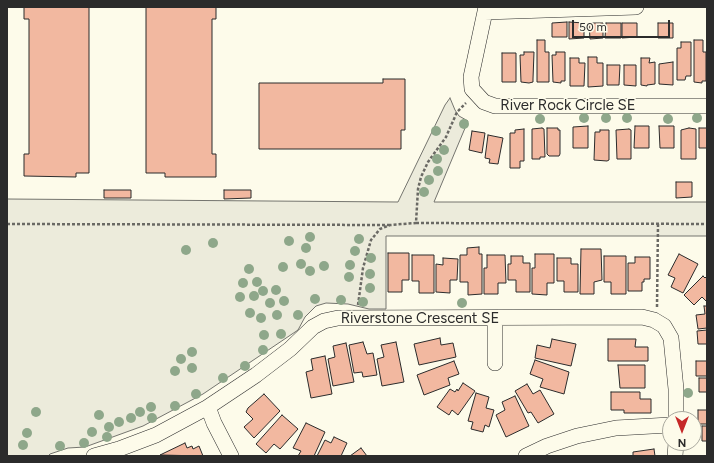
<!DOCTYPE html>
<html>
<head>
<meta charset="utf-8">
<style>
	body { margin:0 }
	#map { position:relative; width:714px; height:463px; overflow:hidden; background:#fdfbea; font-family:Figtree,sans-serif }
	canvas { display:block }
	.frame { position:absolute; inset:0; border:8px solid #2b2b2b; pointer-events:none }
	.north { position:absolute; left:662px; top:411px; width:40px; height:40px; box-sizing:border-box; background:#fdfbea; border:1px solid #a9a89e; border-radius:50%; rotate:180deg; font-size:11px; font-weight:700; line-height:16px; text-align:center; color:#2b2b2b }
	.north::after { content:''; display:block; margin:auto; width:14px; height:18px; background:#c62828; clip-path:polygon(50% 0,100% 100%,50% 72%,0 100%) }
	.scale { position:absolute; left:572px; top:20px; width:98px; height:18px; box-sizing:border-box; border:2px solid #2b2b2b; border-top:0; padding-left:5px; font-size:12px; line-height:14px; white-space:nowrap; color:#2b2b2b; -webkit-text-stroke:3px #fdfbea; paint-order:stroke }
</style>
</head>
<body>
<div id="map">
<canvas width="714" height="463"></canvas>
<div class="frame"></div>
<div class="north">N</div>
<div class="scale">50 m</div>
</div>
<script>
const ctx = document.querySelector('canvas').getContext('2d');
ctx.lineJoin = 'round';
function paint(path, color) { ctx.fillStyle = color; ctx.fill(path, 'evenodd'); }
const poly = rows => new Path2D(rows.map(r => 'M' + r).join(''));
function trace(path, color, width, dash) { ctx.strokeStyle = color; ctx.lineWidth = width; ctx.lineCap = dash ? 'butt' : 'round'; ctx.setLineDash(dash || []); ctx.stroke(path); }
function label(font, color, halo, rows, align = 'center') {
  ctx.font = font + ' Figtree,sans-serif'; ctx.lineWidth = 3; ctx.setLineDash([]); ctx.textBaseline = 'middle'; ctx.strokeStyle = halo; ctx.fillStyle = color; for (const [text, x, y, turn = 0] of rows) {
    ctx.save(); ctx.translate(x, y); ctx.rotate((+turn || 0) * Math.PI / 180); ctx.textAlign = isNaN(turn) ? turn : align; if (halo) ctx.strokeText(text, 0, 0); ctx.fillText(text, 0, 0); ctx.restore();
  }
}
const green = poly([
	[450,98,455,110,459,116,468,121,434,202,707,202,707,236,386,236,386,309,369,309,348,304,326,303,316,306,305,317,298,330,203,394,143,426,85,447,68,448,50,454,48,456,7,456,7,199,398,202,445,105,450,98]
]);
const building = poly([
	[24,7,89,7,89,173,76,173,76,177,24,176,24,154,29,154,29,19,24,19,24,7],
	[146,7,216,7,216,19,212,19,212,154,216,154,216,177,165,177,165,173,146,173,146,7],
	[567,22,567,37,552,37,552,23,567,22],
	[569,22,584,23,584,38,569,39,569,22],
	[589,23,603,23,603,38,590,39,589,23],
	[606,23,621,23,621,38,605,38,606,23],
	[622,23,637,23,637,37,622,38,622,23],
	[658,23,673,23,673,38,658,38,658,23],
	[537,40,545,40,545,52,549,52,549,82,537,82,537,40],
	[694,40,703,40,703,52,706,52,706,81,702,81,702,83,694,82,694,40],
	[681,42,691,42,691,76,686,76,685,80,677,80,677,48,681,48,681,42],
	[524,52,534,52,533,79,533,82,529,83,521,82,520,55,524,55,524,52],
	[556,52,565,52,565,81,561,81,561,83,553,82,552,55,556,55,556,52],
	[502,53,516,53,516,82,502,82,502,53],
	[588,57,597,57,597,63,603,63,603,86,588,87,588,57],
	[570,58,579,58,579,63,585,63,584,86,570,86,570,58],
	[641,58,650,58,649,63,655,62,655,84,647,85,647,86,641,85,641,58],
	[673,62,673,85,659,84,659,64,673,62],
	[607,65,620,65,619,85,607,85,607,65],
	[624,65,636,65,636,86,624,85,624,65],
	[383,79,405,79,405,130,401,130,401,149,259,149,259,83,383,83,383,79],
	[588,126,588,148,573,148,573,127,588,126],
	[635,126,649,126,649,148,634,148,635,126],
	[659,126,674,126,674,148,660,148,659,126],
	[542,128,544,129,545,157,540,157,540,159,532,159,532,129,542,128],
	[547,128,558,128,558,130,560,130,560,154,559,156,549,156,547,154,547,128],
	[689,128,696,129,696,159,681,159,681,130,689,128],
	[699,128,707,128,707,148,699,148,699,128],
	[524,129,524,161,520,161,520,168,510,168,510,133,515,133,515,130,524,129],
	[629,129,631,130,631,159,617,159,616,130,629,129],
	[600,130,609,130,609,160,607,161,594,160,595,132,600,132,600,130],
	[472,131,485,133,482,153,469,150,472,131],
	[488,135,503,138,498,164,489,163,490,159,485,158,488,135],
	[676,182,692,182,692,197,676,198,676,182],
	[104,190,131,190,131,198,104,198,104,190],
	[224,190,251,190,251,198,224,199,224,190],
	[479,247,479,254,482,254,482,294,468,295,468,282,460,282,460,255,467,255,467,248,479,247],
	[581,249,601,249,602,280,594,282,594,294,580,294,581,249],
	[388,253,409,253,409,280,402,280,402,292,388,292,388,253],
	[535,254,554,254,554,283,547,283,547,295,532,294,532,268,535,268,535,254],
	[679,254,698,264,683,293,671,287,675,278,668,275,679,254],
	[412,255,434,255,434,293,419,293,419,281,412,281,412,255],
	[487,255,505,255,506,283,498,283,498,294,484,294,484,268,487,268,487,255],
	[511,256,523,256,523,263,530,263,530,292,516,292,516,280,508,280,508,264,511,264,511,256],
	[604,256,626,256,626,294,611,294,611,282,604,282,604,256],
	[635,257,650,257,650,279,644,279,644,282,642,282,642,291,628,291,628,263,635,263,635,257],
	[443,258,458,259,457,280,450,280,450,293,436,292,436,264,443,265,443,258],
	[557,258,571,258,571,264,578,264,578,292,564,292,564,281,557,281,557,258],
	[703,276,705,278,707,276,707,302,702,297,694,305,684,295,703,276],
	[704,306,707,306,707,328,698,329,696,315,705,314,704,306],
	[707,330,707,344,698,344,697,331,707,330],
	[440,338,441,345,453,343,456,357,419,365,414,344,440,338],
	[552,339,576,344,571,366,535,358,537,345,550,348,552,339],
	[608,339,636,339,635,347,648,347,648,361,608,361,608,339],
	[363,342,367,354,373,353,377,375,363,377,362,372,354,373,349,345,363,342],
	[396,342,404,382,382,386,377,359,384,357,381,345,396,342],
	[346,343,354,382,333,386,328,359,335,357,333,346,346,343],
	[325,356,332,394,311,398,306,372,313,370,311,359,325,356],
	[535,360,569,372,564,394,540,387,543,379,530,374,535,360],
	[454,361,459,374,448,378,450,385,424,395,417,375,454,361],
	[696,361,707,361,707,376,696,376,696,361],
	[618,365,645,365,645,388,620,388,618,365],
	[699,378,707,378,707,392,699,392,699,378],
	[463,383,475,391,458,415,452,410,449,415,437,407,450,389,455,392,457,389,458,391,463,383],
	[527,384,533,394,540,390,554,414,538,423,531,412,528,413,515,391,527,384],
	[611,392,640,392,640,399,651,399,651,413,624,413,624,410,611,410,611,392],
	[476,393,489,397,486,408,494,410,489,427,485,425,483,432,471,429,473,422,468,421,476,393],
	[264,394,280,411,254,438,244,427,253,419,246,412,248,408,264,394],
	[515,396,529,426,506,437,496,415,505,410,502,402,515,396],
	[698,410,707,410,707,424,698,424,698,410],
	[282,415,298,429,280,449,274,444,266,453,256,444,282,415],
	[306,423,325,432,314,456,298,456,301,451,293,448,306,423],
	[702,426,707,426,707,441,702,441,702,426],
	[334,437,347,443,341,456,317,456,325,440,331,443,334,437],
	[185,443,187,448,192,446,193,449,199,446,203,456,160,455,185,443],
	[361,448,367,456,350,456,361,448],
	[654,449,655,456,633,456,633,452,654,449]
]);
const path = poly([
	[416,223,707,224],
	[7,224,390,225],
	[358,305,363,268,371,240,380,229,390,225,416,223,418,189,421,177,428,162,446,137,457,112,466,103],
	[657,307,658,224]
]);
const minor = poly([
	[486,7,471,77,472,89,484,102,495,106,707,106],
	[485,12,636,7],
	[495,319,495,363],
	[208,407,214,423,231,456],
	[94,456,119,449,156,435,208,407,256,375,290,349,313,327,324,321,338,318,642,317,654,320,664,326,671,338,676,389,676,419],
	[526,456,547,446,577,436,616,428,670,425],
	[675,456,676,443]
]);
const trees = [
	[584,118],
	[606,118],
	[627,118],
	[697,118],
	[540,119],
	[668,119],
	[464,124],
	[436,131],
	[444,150],
	[437,159],
	[438,171],
	[429,180],
	[424,192],
	[310,237],
	[359,239],
	[289,241],
	[213,243],
	[306,248],
	[186,250],
	[355,251],
	[371,258],
	[301,264],
	[350,265],
	[324,266],
	[283,267],
	[249,269],
	[310,271],
	[370,274],
	[349,277],
	[257,282],
	[243,283],
	[370,288],
	[276,290],
	[263,291],
	[254,296],
	[240,297],
	[315,299],
	[341,300],
	[284,301],
	[363,302],
	[270,303],
	[462,303],
	[250,313],
	[277,315],
	[298,315],
	[261,318],
	[281,334],
	[264,335],
	[263,350],
	[192,352],
	[181,359],
	[245,366],
	[192,368],
	[175,371],
	[223,378],
	[688,393],
	[196,394],
	[175,406],
	[151,407],
	[36,412],
	[140,412],
	[99,415],
	[131,418],
	[152,418],
	[119,422],
	[109,427],
	[92,432],
	[27,433],
	[107,437],
	[84,443],
	[23,445],
	[60,446]
];
const streetNames = [
	["River Rock Circle SE",568,106],
	["Riverstone Crescent SE",420,319]
];
paint(green, '#ecebdb');
trace(green, '#74746e', 1);
paint(building, '#f2b8a0');
trace(building, '#2b2b2b', 1);
trace(minor, '#2b2b2b', 16);
trace(path, '#6a6964', 2.5, [3, 2]);
trace(minor, '#fdfbea', 15);
ctx.fillStyle = '#8ea78a';
for (const [x, y] of trees) { ctx.beginPath(); ctx.arc(x, y, 5, 0, 2 * Math.PI); ctx.fill(); }
label('15px', '#2b2b2b', '#fdfbea', streetNames);
</script>
</body>
</html>
